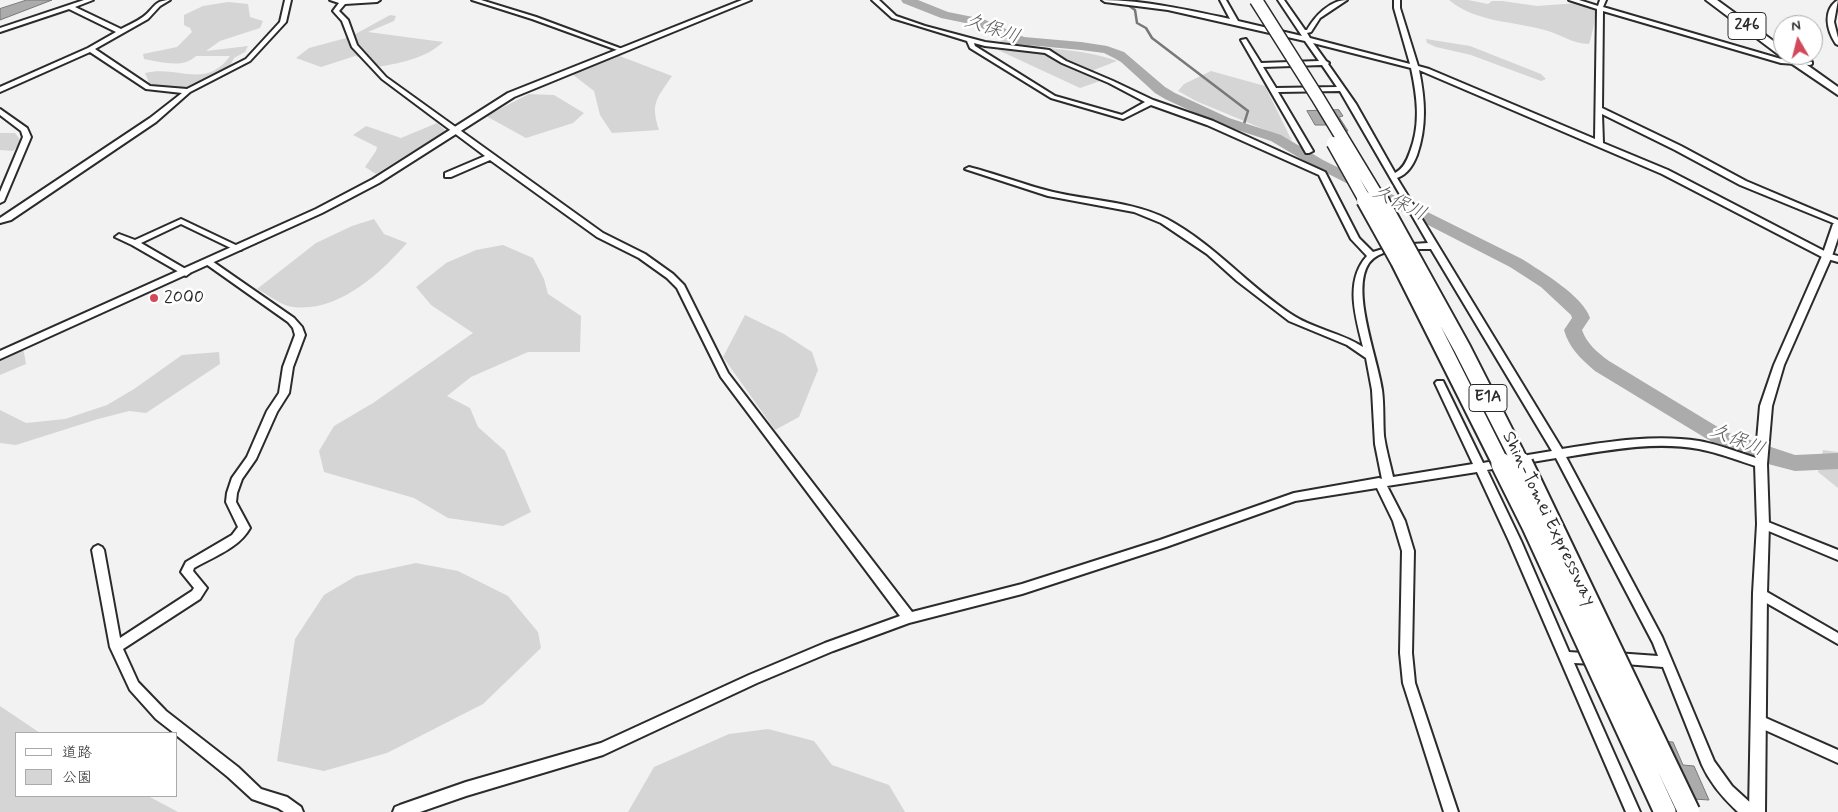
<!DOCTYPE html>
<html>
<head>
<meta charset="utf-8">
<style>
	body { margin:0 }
	#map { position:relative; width:1838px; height:812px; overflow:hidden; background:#f2f2f2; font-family:Mynerve,"Klee One",sans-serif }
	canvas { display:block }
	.legend { position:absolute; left:15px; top:732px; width:162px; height:65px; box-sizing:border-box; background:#fff; border:1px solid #aaa; margin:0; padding:6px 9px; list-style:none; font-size:15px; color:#2b2b2b }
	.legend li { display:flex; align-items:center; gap:10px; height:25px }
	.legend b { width:25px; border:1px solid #aaa }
	.north { position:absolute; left:1773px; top:15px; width:50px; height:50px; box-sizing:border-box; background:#fff; border:1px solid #aaa; border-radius:50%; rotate:352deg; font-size:14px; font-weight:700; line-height:20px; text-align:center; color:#2b2b2b }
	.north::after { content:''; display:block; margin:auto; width:18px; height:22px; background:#d1495b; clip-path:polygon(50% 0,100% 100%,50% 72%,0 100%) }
</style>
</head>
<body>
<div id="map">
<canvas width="1838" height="812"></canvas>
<ul class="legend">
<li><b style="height:6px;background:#fff"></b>道路</li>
<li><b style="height:14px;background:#d5d5d5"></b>公園</li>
</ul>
<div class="north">N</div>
</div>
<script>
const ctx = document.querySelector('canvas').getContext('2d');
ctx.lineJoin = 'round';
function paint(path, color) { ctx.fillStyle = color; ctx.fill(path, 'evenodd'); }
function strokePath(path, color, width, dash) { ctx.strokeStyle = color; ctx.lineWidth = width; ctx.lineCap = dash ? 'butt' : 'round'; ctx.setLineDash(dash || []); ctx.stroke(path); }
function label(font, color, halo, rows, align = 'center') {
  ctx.font = font + ' Mynerve,"Klee One",sans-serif'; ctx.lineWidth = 5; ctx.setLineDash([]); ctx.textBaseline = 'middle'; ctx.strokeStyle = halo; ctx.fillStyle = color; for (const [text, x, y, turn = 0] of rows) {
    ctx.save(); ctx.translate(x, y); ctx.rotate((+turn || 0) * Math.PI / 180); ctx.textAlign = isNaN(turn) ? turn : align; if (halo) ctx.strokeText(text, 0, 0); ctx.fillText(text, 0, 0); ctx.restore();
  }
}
paint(new Path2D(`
	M 1449,0 L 1468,0 L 1488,4 L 1492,1 L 1502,1 L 1537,6 L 1578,3 L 1597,10 C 1594,21 1593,33 1589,44 C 1573,44 1562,35 1548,31 C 1516,21 1476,23 1449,0 Z
	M 228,2 L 248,4 L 250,17 L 263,21 L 260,28 L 220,41 L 206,51 L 248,46 L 245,52 L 234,58 L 230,66 L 199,84 L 186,89 L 150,85 L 145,73 C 178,65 206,90 230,56 L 196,56 C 182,69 162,62 144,59 L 143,54 L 177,47 L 192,32 L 190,28 L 184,25 L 184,15 L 203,6 Z
	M 390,15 L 396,16 L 394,21 L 368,32 L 443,42 C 425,59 402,62 379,67 L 367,60 L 355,56 L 321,67 L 296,58 L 309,48 L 350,37 Z
	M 1001,38 C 1039,51 1079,47 1117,61 L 1094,70 L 1100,81 L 1080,88 L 998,50 Z
	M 1426,39 L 1470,46 L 1541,74 L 1546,79 L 1541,81 L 1471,55 L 1436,47 L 1427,43 Z
	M 617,55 L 672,76 C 657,99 650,102 659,130 L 612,133 L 600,115 L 594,91 L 572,74 Z
	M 1211,71 L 1265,86 L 1292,141 L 1196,101 L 1178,91 L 1184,84 Z
	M 529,94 L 554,95 L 584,113 L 573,123 L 526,138 L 486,116 Z
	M 437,123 L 446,131 L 376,174 L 365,167 L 376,151 L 377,147 L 353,135 L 366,126 L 401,138 Z
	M 0,133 L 15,133 L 22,142 L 13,151 L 0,150 Z
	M 374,219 L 384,234 L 407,243 C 379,275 334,316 288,306 C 278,303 267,294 257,289 L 316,243 L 352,226 Z
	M 503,245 L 533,258 L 544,279 L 548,294 L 581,316 L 580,352 L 528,352 L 471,377 L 447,396 L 470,408 L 478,427 L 505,451 L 531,512 L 503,526 L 448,518 L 414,498 L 324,472 L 319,451 L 334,426 L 373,403 L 473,333 L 431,305 L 416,287 L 446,263 L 476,250 Z
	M 745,315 L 784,334 L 812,352 L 818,370 L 799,417 L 775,430 L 723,357 Z
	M 23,347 L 26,364 L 0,375 L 0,358 Z
	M 219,352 L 220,364 L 146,413 L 129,411 L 98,419 L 16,445 L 0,443 L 0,410 L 26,423 L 65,419 L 107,405 L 134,389 L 182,355 Z
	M 1823,450 L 1838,452 L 1838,488 L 1818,472 Z
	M 416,563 L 458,571 L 508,596 L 538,632 L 541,648 L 483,704 L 387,753 L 324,771 L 277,761 L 295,639 L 324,595 L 356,576 Z
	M 0,706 L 40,733 L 16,733 L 16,796 L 148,796 L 178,812 L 0,812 Z
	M 768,729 L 814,741 L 832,765 L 889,785 L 905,812 L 628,812 L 654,767 L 729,734 Z`), '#d5d5d5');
const water = new Path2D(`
	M 27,0 L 52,0 L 0,20 L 0,9 Z
	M 1339,110 L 1343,116 L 1339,117 L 1348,131 L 1337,131 L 1333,125 L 1315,125 L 1307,111 Z
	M 1620,739 L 1673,742 L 1683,765 L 1694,766 L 1709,800 L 1647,796 Z`);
paint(water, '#ababab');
strokePath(water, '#787878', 1);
strokePath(new Path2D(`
	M 1128,5 L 1135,10 L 1137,23 L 1146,28 L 1152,38 L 1248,111 L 1243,127`), '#787878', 2.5);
paint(new Path2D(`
	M 901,0 L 918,0 L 948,12 L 983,19 L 1024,37 L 1081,42 L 1107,46 L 1124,52 L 1165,87 L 1175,93 L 1229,118 L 1281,135 L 1323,160 L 1522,259 C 1542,272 1583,296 1590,318 L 1582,330 C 1587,344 1597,352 1609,361 L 1726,432 L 1795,455 L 1838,453 L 1838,469 L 1795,471 L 1768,464 L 1712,442 L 1595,371 C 1581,359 1569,348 1564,330 L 1572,318 L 1571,315 L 1541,287 L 1510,267 L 1313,166 L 1271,141 L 1219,124 L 1165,99 L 1155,93 L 1121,62 L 1114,58 L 1104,53 L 1081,50 L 1017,44 L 975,25 L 941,18 L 903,3 Z`), '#ababab');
const minor = new Path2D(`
	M 84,0 L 93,0 L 75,7 L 121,29 C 128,25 136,22 143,17 C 154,9 154,0 170,0 L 160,6 L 148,19 L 95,49 L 150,86 L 187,89 L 246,59 L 280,22 L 285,0 L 291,0 L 286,22 L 250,61 L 190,92 L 156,122 L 11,220 L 0,223 L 0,218 L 150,118 L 182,93 L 146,89 L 90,52 L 0,92 L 0,87 L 88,48 L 116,32 L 69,9 L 0,32 L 0,28 Z
	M 330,0 L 380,0 L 377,2 L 345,4 L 339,11 L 348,20 L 357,45 L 386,77 L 603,233 L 645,254 L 673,274 L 684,285 L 728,373 L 912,612 L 1022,584 L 1160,540 L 1294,493 L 1379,478 L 1382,479 L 1375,444 L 1372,390 L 1366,358 L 1347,345 L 1289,321 L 1237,281 L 1207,254 L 1161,223 L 1134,212 L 1048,196 L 965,169 L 969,167 C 997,174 1024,185 1053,192 C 1090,201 1132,201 1167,219 C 1214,244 1249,287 1294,316 C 1314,329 1342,333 1363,347 C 1356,318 1344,281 1367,256 L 1351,239 L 1319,175 L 1207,125 L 1151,105 L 1123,119 L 1051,98 L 970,48 L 967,41 L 892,18 L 872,0 L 879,0 L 896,16 L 925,26 L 985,42 L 1049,50 L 1066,61 L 1113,81 L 1153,100 L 1213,121 L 1325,172 L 1359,238 L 1373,252 L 1396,245 L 1428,243 L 1340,91 L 1278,92 L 1313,151 L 1309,153 L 1306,153 L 1241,40 L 1246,39 L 1261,63 L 1319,61 L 1305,41 L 1168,10 L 1105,2 L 1102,0 C 1145,0 1188,10 1230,19 L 1220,0 L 1226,0 L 1238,21 L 1302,36 L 1278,0 L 1284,0 L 1305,30 L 1307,30 C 1315,16 1330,0 1347,0 L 1320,18 L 1311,32 L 1307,33 L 1310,38 L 1410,64 L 1394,8 L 1394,0 L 1400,0 L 1400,8 L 1418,66 L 1429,69 L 1595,139 L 1597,9 L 1569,0 L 1579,0 L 1598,6 L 1600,0 L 1606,0 L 1603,7 L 1781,59 L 1812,62 L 1812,64 L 1810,65 L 1781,63 L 1603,11 L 1602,108 L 1681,146 L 1746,181 L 1838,220 L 1838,225 L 1740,185 L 1675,150 L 1602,114 L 1603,143 L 1668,170 L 1830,254 L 1838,256 L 1838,262 L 1824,258 L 1662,174 L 1419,70 C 1425,99 1427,126 1417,155 C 1413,165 1408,174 1397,178 L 1562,449 C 1606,442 1654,434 1699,441 C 1721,445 1743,454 1765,461 L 1766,464 L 1765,467 L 1761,468 C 1740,461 1720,453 1699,449 C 1655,441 1609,450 1566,457 L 1662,637 L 1714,761 L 1732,786 L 1755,807 L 1757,812 L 1738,812 C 1724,799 1710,783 1702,765 L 1663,667 L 1612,663 L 1610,659 L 1612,655 L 1616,653 L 1658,656 L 1653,643 L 1556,458 L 1520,464 L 1516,463 L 1515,460 L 1516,457 L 1552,451 L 1431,249 L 1427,249 C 1409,249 1381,247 1369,263 C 1350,290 1378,359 1382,390 C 1384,405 1383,420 1384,436 C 1386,450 1390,463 1393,477 L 1473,464 L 1435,383 L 1437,381 L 1443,381 L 1483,463 L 1505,459 L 1509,460 L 1510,463 L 1509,466 L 1487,470 L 1521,541 L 1569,652 L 1598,654 L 1600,658 L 1598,662 L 1594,664 L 1574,663 L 1640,812 L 1626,812 L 1509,541 L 1477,472 L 1387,486 L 1405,521 L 1414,551 L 1412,653 L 1415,683 L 1458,812 L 1444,812 L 1403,683 L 1400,653 L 1402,551 L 1393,521 L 1377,488 L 1295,501 L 1166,547 L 1022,594 L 909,623 L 833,651 L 757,683 L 603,755 L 466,796 L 420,812 L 393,812 L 395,807 L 400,805 L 466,782 L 601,743 L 749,675 L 825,643 L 900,616 L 721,377 L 677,288 L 667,278 L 639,258 L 597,237 L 490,160 L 451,177 L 445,177 L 445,173 L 485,156 L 382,79 L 352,47 L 342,21 L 333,11 L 339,3 ZM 974,43 L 985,46 L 1045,53 L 1062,63 L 1109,83 L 1145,102 L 1122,115 L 1055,96 L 975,46 ZM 1313,43 L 1411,68 C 1417,96 1421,124 1410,152 C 1407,161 1403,169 1395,173 L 1356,104 L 1328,64 L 1329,63 L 1326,61 ZM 1322,65 L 1337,87 L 1276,88 L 1263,67 Z
	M 472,0 L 481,0 L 536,17 L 625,50 L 620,51 L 532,19 Z
	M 1838,0 L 1834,22 L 1838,38 L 1838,45 L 1836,44 C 1827,31 1822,10 1838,0 Z
	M 0,109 L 27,128 L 31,137 L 4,201 L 0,203 L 0,192 L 23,137 L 21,131 L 0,115 Z
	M 181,219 L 242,248 L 241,250 L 235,250 L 181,224 L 141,243 L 189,271 L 190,273 L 186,276 L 132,245 L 115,237 L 119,234 L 135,240 Z
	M 209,259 L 294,318 L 302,327 L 305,335 L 293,367 L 289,393 L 277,412 L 256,459 L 242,479 L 237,493 L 236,502 L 250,528 C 239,548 213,557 194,568 L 193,571 L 207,588 L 200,599 L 123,649 L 138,682 L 166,711 L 238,767 L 261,789 L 287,797 L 301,807 L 303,812 L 284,812 L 278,808 L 252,799 L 228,777 L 176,735 L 176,733 L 174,733 L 156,719 L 130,690 L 110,647 L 92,550 L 94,547 L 98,545 L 102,547 L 104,550 L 120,638 L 192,591 L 194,588 L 181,572 L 186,562 L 232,535 L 238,527 L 226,502 L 227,493 L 232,478 L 247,457 L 267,411 L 279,393 L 283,367 L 295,335 L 293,328 L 288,322 L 206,264 L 205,262 L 206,260 Z
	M 1763,520 L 1838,550 L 1838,560 L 1759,527 L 1757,524 L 1759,521 Z
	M 1760,588 L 1838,633 L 1838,644 L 1756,597 L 1754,593 L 1756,589 Z
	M 1759,715 L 1838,750 L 1838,763 L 1754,725 L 1752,721 L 1754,717 Z`);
const tertiary = new Path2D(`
	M 742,0 L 751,0 L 514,97 L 379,183 L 322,213 L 0,359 L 0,351 L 316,209 L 373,179 L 508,93 Z
	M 1838,221 L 1838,238 L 1832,256 L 1784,365 L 1772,406 L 1767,464 L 1769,524 L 1767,593 L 1765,812 L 1749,812 L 1753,593 L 1757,524 L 1755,464 L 1760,406 L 1774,365 L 1822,256 L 1833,224 Z`);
const trunk = new Path2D(`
	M 1706,0 L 1717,0 L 1783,48 L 1783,55 L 1793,55 L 1838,87 L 1838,95 L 1779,55 Z`);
strokePath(minor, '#2b2b2b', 4);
strokePath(tertiary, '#2b2b2b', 4);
strokePath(trunk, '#2b2b2b', 4);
paint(minor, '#fff');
paint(tertiary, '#fff');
paint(trunk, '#fff');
const motorwayBridgeFar2 = new Path2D(`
	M 1256,0 L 1318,98 L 1381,202
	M 1333,143 L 1366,202`);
const motorwayBridgeFar1 = new Path2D(`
	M 1365,200 L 1399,261 L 1502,466
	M 1380,200 L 1462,348 L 1522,466`);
const motorwayBridge = new Path2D(`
	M 1502,464 L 1533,526 L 1665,812
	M 1522,464 L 1689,812`);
strokePath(motorwayBridgeFar2, '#2b2b2b', 15, []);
strokePath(motorwayBridgeFar1, '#2b2b2b', 20, []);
strokePath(motorwayBridge, '#2b2b2b', 25, []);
strokePath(motorwayBridgeFar2, '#fff', 12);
strokePath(motorwayBridgeFar1, '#fff', 16);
strokePath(motorwayBridge, '#fff', 21);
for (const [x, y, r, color] of [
	[154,298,5,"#d1495b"]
]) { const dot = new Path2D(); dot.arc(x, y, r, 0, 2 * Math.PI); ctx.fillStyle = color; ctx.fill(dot); strokePath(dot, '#fff', 2); }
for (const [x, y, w] of [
	[1747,26,38],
	[1488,398,38]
]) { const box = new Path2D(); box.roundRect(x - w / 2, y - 13.5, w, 27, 4); ctx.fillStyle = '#fff'; ctx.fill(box); strokePath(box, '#2b2b2b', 1); }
label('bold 16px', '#2b2b2b', null, [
	["246",1747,26],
	["E1A",1488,398]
]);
label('18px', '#2b2b2b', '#fff', [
	["2000",164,298]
], 'left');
label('18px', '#2b2b2b', '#fff', [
	["Shin-Tomei Expressway",1548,519,64]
]);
label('italic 19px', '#585858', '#fff', [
	["久保川",992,30,19],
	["久保川",1399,204,27],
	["久保川",1737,441,22]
]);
</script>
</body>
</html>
